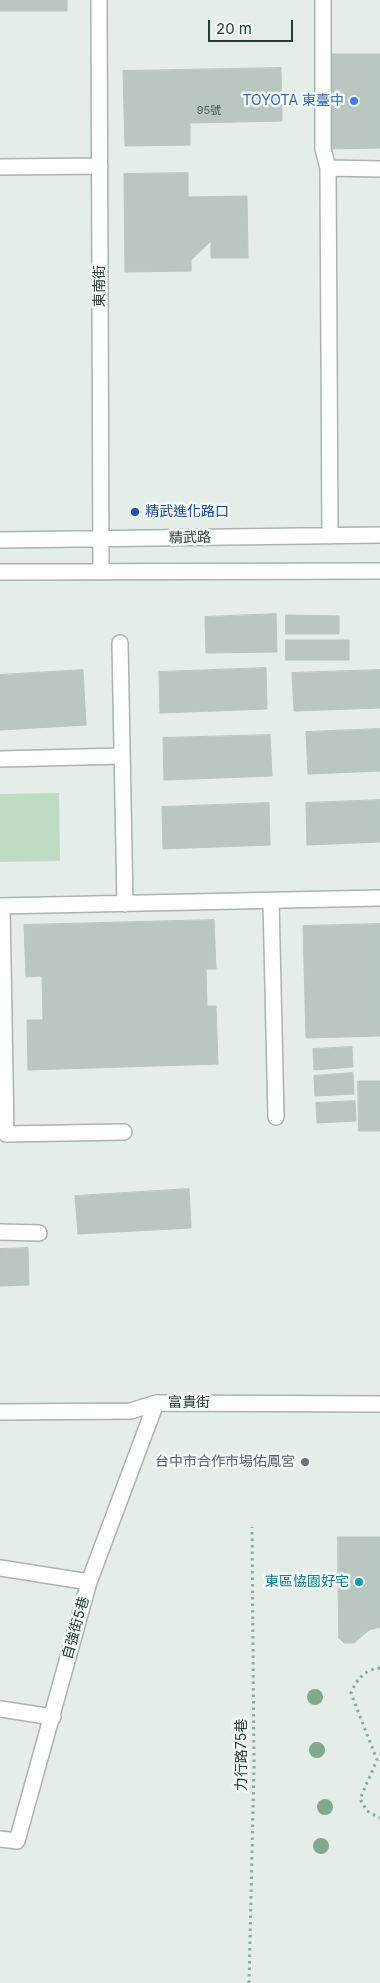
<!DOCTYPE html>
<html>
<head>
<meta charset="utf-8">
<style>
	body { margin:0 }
	#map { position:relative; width:380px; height:1983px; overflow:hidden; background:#e4ede8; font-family:Inter,sans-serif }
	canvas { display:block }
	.scale { position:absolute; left:208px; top:20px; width:85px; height:22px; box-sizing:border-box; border:2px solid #243d34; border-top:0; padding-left:6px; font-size:15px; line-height:18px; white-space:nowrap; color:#243d34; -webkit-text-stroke:4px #f4f9f6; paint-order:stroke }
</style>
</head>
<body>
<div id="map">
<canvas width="380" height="1983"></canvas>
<div class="scale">20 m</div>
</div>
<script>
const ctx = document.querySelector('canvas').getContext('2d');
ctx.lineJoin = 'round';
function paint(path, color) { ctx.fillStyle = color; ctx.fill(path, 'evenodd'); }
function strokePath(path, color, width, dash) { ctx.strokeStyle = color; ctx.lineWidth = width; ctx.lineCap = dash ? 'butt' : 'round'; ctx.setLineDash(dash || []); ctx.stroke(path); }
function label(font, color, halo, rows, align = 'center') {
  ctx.font = font + ' Inter,"Noto Sans TC",sans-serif'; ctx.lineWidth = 5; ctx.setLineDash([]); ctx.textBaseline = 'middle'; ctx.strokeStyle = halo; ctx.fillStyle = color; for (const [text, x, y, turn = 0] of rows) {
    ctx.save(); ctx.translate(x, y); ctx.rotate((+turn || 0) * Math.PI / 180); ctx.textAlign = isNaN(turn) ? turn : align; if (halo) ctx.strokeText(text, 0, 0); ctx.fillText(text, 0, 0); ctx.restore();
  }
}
paint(new Path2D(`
	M 59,793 L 60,861 L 0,862 L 0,794 Z`), '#bedcc3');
const building = new Path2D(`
	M 0,0 L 67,0 L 67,11 L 0,11 Z
	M 327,54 L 380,54 L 380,148 L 328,149 Z
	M 281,68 L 282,121 L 190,123 L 190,145 L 125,146 L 123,71 Z
	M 188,173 L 188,197 L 247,196 L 248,258 L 211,258 L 211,241 L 191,260 L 191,271 L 125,272 L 124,174 Z
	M 276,614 L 277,652 L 206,653 L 205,617 Z
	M 286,615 L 339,616 L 339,634 L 286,634 Z
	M 286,640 L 349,640 L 349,660 L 286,660 Z
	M 266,668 L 267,709 L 160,713 L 159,672 Z
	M 83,670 L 86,725 L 0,730 L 0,675 Z
	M 380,670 L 380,708 L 294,711 L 292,673 Z
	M 380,729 L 380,771 L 308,774 L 306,732 Z
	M 270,735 L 272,776 L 164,780 L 163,738 Z
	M 380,800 L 380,842 L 307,845 L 306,803 Z
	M 269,803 L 270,845 L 163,849 L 162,807 Z
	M 214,920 L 216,969 L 206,969 L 207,1006 L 216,1006 L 218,1064 L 28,1070 L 27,1020 L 43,1020 L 42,976 L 26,977 L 24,925 Z
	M 380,924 L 380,1036 L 306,1038 L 303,926 Z
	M 352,1047 L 353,1067 L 314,1070 L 313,1049 Z
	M 353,1073 L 354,1094 L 315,1096 L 314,1076 Z
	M 358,1081 L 380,1081 L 380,1131 L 359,1131 Z
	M 355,1101 L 356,1121 L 317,1123 L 316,1103 Z
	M 189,1189 L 191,1228 L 78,1234 L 75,1196 Z
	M 28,1248 L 29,1285 L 0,1286 L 0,1249 Z
	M 338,1537 L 380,1537 L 380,1627 L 369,1630 L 354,1643 L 344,1643 L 339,1638 Z`);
paint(building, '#b9c7c0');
strokePath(building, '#b7c6be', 1);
const minor = new Path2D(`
	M 99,0 L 101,572
	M 323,0 L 323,149 L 328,168 L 330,536
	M 0,167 L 100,166
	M 328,168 L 380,169
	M 0,540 L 380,535
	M 0,572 L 380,571
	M 120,643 L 125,904
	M 0,759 L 122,756
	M 271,901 L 276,1117
	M 0,906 L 380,898
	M 2,906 L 6,1134 L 124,1132
	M 0,1232 L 39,1233
	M 0,1412 L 131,1411 L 156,1403 L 380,1404
	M 0,1568 L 89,1582
	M 0,1709 L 53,1717
	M 0,1839 L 17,1841 L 89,1582 L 156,1403`);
strokePath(minor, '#a7b5ae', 18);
strokePath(new Path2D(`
	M 380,1668 C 364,1670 357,1679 351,1693 L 377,1760 L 360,1799 L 367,1811 L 380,1818
	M 249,1983 L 254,1767 L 252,1527`), '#86ae9d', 3, [2.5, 4]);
strokePath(minor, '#fff', 15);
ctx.fillStyle = '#82a98d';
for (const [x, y] of [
	[315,1697],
	[317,1750],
	[325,1807],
	[321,1846]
]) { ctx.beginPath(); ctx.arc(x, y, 8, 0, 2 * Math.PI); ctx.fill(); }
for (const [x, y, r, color] of [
	[354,101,5,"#3f7fe0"],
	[135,512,5,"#1a4fb4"],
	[305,1462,5,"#6b7280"],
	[359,1582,5,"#0f9aa8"]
]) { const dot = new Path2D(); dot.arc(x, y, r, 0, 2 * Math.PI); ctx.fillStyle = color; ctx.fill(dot); strokePath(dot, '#f4f9f6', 2); }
label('11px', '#496057', null, [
	["95號",209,111]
]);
label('14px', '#366cbe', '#f4f9f6', [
	["TOYOTA 東臺中",344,101]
], 'right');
label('14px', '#243d34', '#f4f9f6', [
	["東南街",100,286,-90],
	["精武路",190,538,-1],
	["富貴街",189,1403],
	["自強街5巷",76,1628,-74],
	["力行路75巷",242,1755,-90]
]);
label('14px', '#164399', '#f4f9f6', [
	["精武進化路口",145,512]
], 'left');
label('14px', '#5b616d', '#f4f9f6', [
	["台中市合作市場佑鳳宮",295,1462]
], 'right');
label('14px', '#0d838f', '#f4f9f6', [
	["東區恊園好宅",349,1582]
], 'right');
</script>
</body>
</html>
